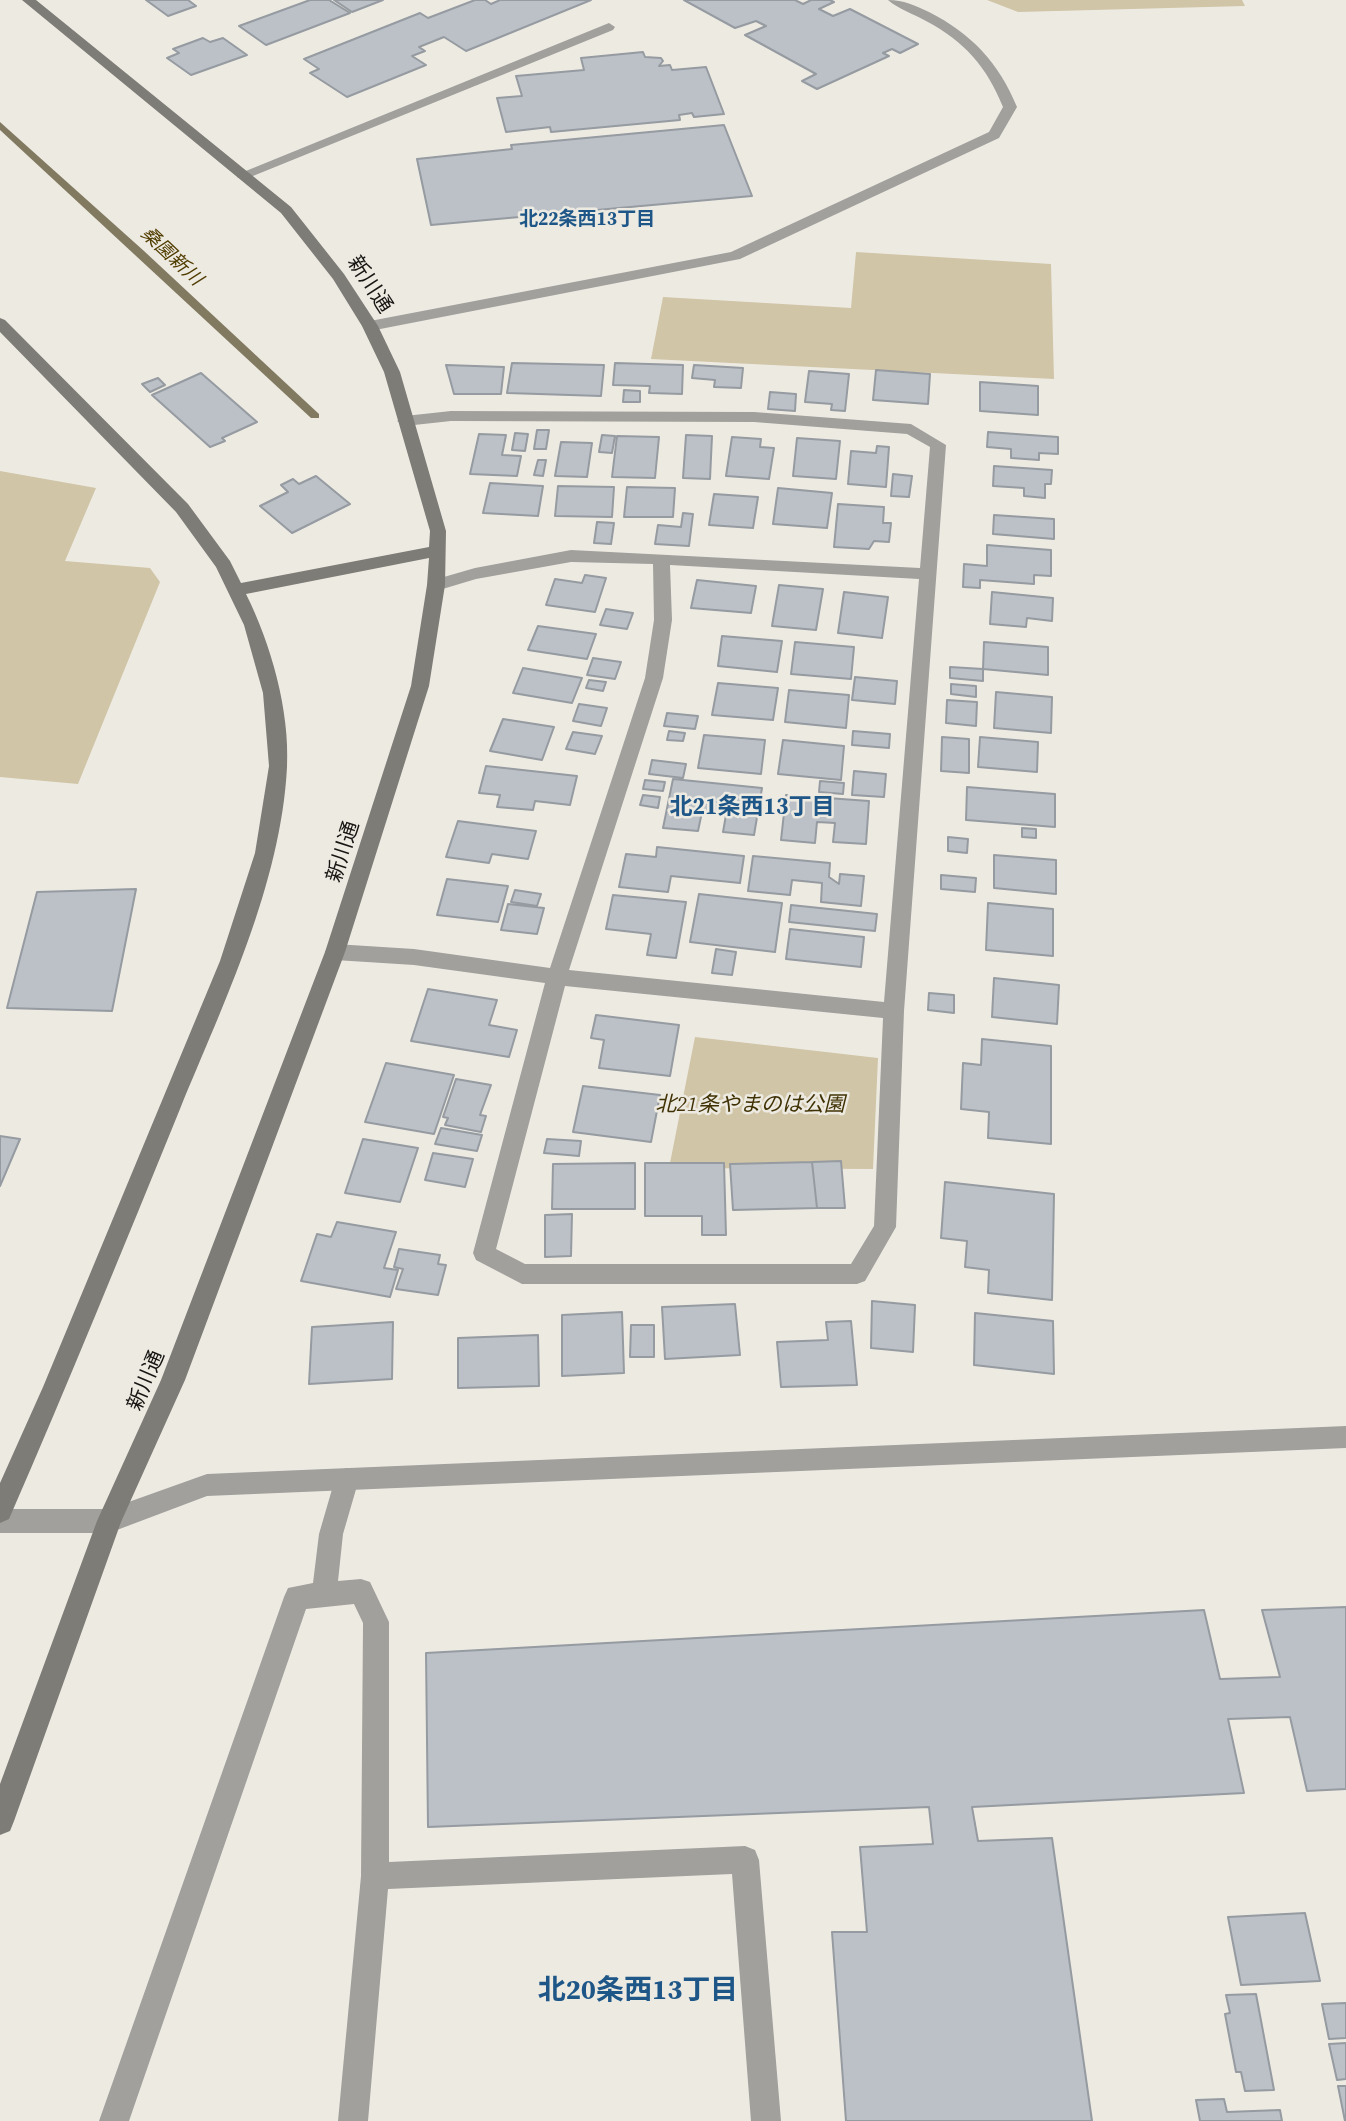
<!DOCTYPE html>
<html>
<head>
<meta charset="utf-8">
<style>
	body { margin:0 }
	canvas { display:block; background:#edeae2 }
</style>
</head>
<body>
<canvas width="1346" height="2121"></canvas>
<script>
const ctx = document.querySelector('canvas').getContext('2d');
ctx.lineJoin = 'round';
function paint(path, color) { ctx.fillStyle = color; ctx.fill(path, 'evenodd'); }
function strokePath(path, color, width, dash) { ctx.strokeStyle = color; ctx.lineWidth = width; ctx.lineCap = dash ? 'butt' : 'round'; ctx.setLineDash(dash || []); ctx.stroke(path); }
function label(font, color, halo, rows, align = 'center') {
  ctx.font = font + ' "Source Serif 4","Noto Sans JP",serif'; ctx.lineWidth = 5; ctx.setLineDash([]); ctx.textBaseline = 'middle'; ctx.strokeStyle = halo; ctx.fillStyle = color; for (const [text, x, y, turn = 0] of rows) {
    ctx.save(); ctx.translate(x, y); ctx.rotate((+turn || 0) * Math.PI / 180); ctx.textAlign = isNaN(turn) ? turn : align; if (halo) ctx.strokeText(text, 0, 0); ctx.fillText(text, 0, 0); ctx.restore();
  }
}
paint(new Path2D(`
	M 987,0 L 1242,0 L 1245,6 L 1018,12 Z
	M 856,252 L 1051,264 L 1054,379 L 651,359 L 663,297 L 851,308 Z
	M 0,471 L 96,488 L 65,561 L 150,568 L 160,582 L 78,784 L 0,777 Z
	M 695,1037 L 878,1058 L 873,1169 L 669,1168 Z`), '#d1c5a7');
paint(new Path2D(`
	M 0,122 L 144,251 L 319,414 L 319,418 L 311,418 L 0,130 Z`), '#827961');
const building = new Path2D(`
	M 146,0 L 188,0 L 196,6 L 168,16 Z
	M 310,0 L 329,0 L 350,13 L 266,45 L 239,26 Z
	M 334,0 L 383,0 L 352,12 Z
	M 475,0 L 485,0 L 491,4 L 500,0 L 591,0 L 466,51 L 444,37 L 419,47 L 425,51 L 412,56 L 426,65 L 347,97 L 310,73 L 319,69 L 304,59 L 420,13 L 428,18 Z
	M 684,0 L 795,0 L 803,4 L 811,0 L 830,0 L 834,2 L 819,9 L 833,16 L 850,9 L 918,44 L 900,53 L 892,49 L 883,53 L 889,56 L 817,89 L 802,81 L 816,74 L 745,35 L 766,26 L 756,21 L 735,28 Z
	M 203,38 L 210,42 L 223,38 L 247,55 L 191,75 L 167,58 L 179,53 L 173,49 Z
	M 643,52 L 645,57 L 661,58 L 663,61 L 659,66 L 670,65 L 672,70 L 706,67 L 724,114 L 694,117 L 692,113 L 679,115 L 680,120 L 551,132 L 550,127 L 506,132 L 497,98 L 522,96 L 516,76 L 584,70 L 581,58 Z
	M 724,125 L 752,196 L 431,225 L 417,159 L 512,149 L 511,145 Z
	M 512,363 L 604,365 L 601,396 L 507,393 Z
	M 615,363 L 683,365 L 682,394 L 649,393 L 650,386 L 613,385 Z
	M 446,365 L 504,367 L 501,394 L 454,394 Z
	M 694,365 L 743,368 L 741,388 L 714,387 L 715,380 L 692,378 Z
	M 876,370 L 930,374 L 928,404 L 873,400 Z
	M 809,371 L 849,374 L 845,411 L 831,410 L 832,404 L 805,402 Z
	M 201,373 L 257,422 L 222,438 L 225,441 L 210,447 L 152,395 Z
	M 158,378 L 165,385 L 150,392 L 142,384 Z
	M 980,382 L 1038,386 L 1038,415 L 980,411 Z
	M 624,390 L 640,391 L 640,402 L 623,402 Z
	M 770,392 L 796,394 L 795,411 L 768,409 Z
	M 537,430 L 549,430 L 546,449 L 534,449 Z
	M 988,432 L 1058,437 L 1058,454 L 1039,453 L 1039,460 L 1011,458 L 1011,449 L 987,447 Z
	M 515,433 L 528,434 L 525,451 L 512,450 Z
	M 479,434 L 506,435 L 502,455 L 521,456 L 517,476 L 470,474 Z
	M 602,435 L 615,436 L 612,453 L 599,452 Z
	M 686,435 L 712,436 L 710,479 L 683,478 Z
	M 617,436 L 659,437 L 655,478 L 612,477 Z
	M 732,437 L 761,439 L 760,447 L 774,448 L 769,479 L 726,476 Z
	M 797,438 L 840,441 L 836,479 L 793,476 Z
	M 561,442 L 592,443 L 587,477 L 555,476 Z
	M 877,446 L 889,447 L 886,487 L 848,484 L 851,451 L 876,453 Z
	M 538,460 L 546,460 L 543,476 L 534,475 Z
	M 994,466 L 1052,470 L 1051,484 L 1045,484 L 1045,498 L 1024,496 L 1024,488 L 993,486 Z
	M 893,474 L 912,476 L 909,497 L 891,496 Z
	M 316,476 L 350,504 L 292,533 L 260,506 L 288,492 L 281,485 L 293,479 L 299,484 Z
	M 490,483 L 543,486 L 538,516 L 483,513 Z
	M 558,486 L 614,487 L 612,517 L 555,516 Z
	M 627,487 L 675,488 L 673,517 L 624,517 Z
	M 778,488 L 832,493 L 827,528 L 773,524 Z
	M 714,494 L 758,497 L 753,528 L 709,525 Z
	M 838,504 L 884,507 L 883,523 L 891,523 L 889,542 L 874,541 L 869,549 L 834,547 Z
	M 683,513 L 693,514 L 689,546 L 655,544 L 658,525 L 681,527 Z
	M 994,515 L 1054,519 L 1054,539 L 993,534 Z
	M 597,522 L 614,523 L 611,544 L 594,543 Z
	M 987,545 L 1051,550 L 1051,576 L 1034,575 L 1034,584 L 980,580 L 980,588 L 963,587 L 964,564 L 987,566 Z
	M 585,575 L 606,578 L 595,612 L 546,605 L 555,579 L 582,583 Z
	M 697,580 L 756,586 L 751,613 L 691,608 Z
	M 779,585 L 823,589 L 816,630 L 772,626 Z
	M 844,592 L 888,597 L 882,638 L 838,633 Z
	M 992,592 L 1053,598 L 1052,621 L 1027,618 L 1026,627 L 990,624 Z
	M 606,609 L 633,613 L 627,629 L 600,625 Z
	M 538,626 L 596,634 L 587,659 L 528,650 Z
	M 722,636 L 782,641 L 777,672 L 718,666 Z
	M 795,642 L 854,647 L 851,679 L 791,674 Z
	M 984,642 L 1048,647 L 1048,675 L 983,669 Z
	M 593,658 L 621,662 L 615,679 L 587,675 Z
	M 950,667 L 983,669 L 983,681 L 950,678 Z
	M 523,668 L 582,678 L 572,703 L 513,693 Z
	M 855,677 L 897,681 L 895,704 L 852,700 Z
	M 589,680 L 606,682 L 603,691 L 586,688 Z
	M 718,683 L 778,688 L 773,720 L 712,715 Z
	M 951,684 L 976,686 L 976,697 L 951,694 Z
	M 789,690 L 849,695 L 846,728 L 785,722 Z
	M 996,692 L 1052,697 L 1051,733 L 994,728 Z
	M 947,700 L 977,702 L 976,726 L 946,723 Z
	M 579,704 L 607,708 L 601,726 L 573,721 Z
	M 667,713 L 698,716 L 695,729 L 664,726 Z
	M 503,719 L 554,727 L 542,760 L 490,751 Z
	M 669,731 L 685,733 L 683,741 L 667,740 Z
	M 853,731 L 890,734 L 889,748 L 852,745 Z
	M 573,732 L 602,736 L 595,754 L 566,749 Z
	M 704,735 L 765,740 L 761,774 L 698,768 Z
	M 942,737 L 969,739 L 969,773 L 941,771 Z
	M 980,737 L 1038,742 L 1037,772 L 978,767 Z
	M 783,740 L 844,746 L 841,780 L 778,774 Z
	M 652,760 L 686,764 L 683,778 L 649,774 Z
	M 486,766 L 577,776 L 570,805 L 535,801 L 533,810 L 497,807 L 500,795 L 479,793 Z
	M 854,771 L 886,774 L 884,797 L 852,795 Z
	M 673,779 L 762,788 L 754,835 L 723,832 L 726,815 L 702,812 L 698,831 L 663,828 Z
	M 645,780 L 665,782 L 663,791 L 643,789 Z
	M 820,781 L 844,783 L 843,794 L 819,792 Z
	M 967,787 L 1055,794 L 1055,827 L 966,820 Z
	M 643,795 L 660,797 L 658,808 L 640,805 Z
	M 786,795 L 869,801 L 866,844 L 833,842 L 835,823 L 817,822 L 815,843 L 781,840 Z
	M 458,821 L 536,831 L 528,859 L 492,854 L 489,863 L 446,857 Z
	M 1022,828 L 1036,829 L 1036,838 L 1022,837 Z
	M 948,837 L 968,839 L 967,853 L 948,851 Z
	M 657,847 L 744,856 L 740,883 L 671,876 L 668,892 L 619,887 L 626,854 L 656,857 Z
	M 994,855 L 1056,860 L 1056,894 L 994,888 Z
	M 753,856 L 830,863 L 829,877 L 839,884 L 840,874 L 864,876 L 861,906 L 821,902 L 822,883 L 792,880 L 790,895 L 748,891 Z
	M 941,875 L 976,878 L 975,892 L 941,889 Z
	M 447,879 L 508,886 L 498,922 L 437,915 Z
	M 136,889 L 112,1011 L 7,1008 L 37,892 Z
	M 515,890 L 541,894 L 537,906 L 511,902 Z
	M 699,894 L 782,903 L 775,952 L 690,942 Z
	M 613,895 L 686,902 L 676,958 L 647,955 L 651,934 L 606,929 Z
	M 988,903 L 1053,909 L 1053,956 L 986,950 Z
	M 508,904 L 544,908 L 537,934 L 501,930 Z
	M 791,905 L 877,914 L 875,931 L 789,922 Z
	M 790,929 L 864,937 L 861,967 L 786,959 Z
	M 716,949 L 736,952 L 732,975 L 712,973 Z
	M 994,978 L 1059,985 L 1057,1024 L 992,1017 Z
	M 428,989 L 497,1000 L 489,1025 L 517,1030 L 509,1057 L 411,1041 Z
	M 929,993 L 954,995 L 954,1013 L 928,1010 Z
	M 596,1015 L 679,1025 L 670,1076 L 599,1068 L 604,1040 L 591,1038 Z
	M 982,1039 L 1051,1046 L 1051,1144 L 988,1138 L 989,1112 L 961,1109 L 963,1063 L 981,1065 Z
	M 386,1063 L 454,1075 L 434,1134 L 365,1122 Z
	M 456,1079 L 491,1085 L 480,1115 L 486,1116 L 481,1132 L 445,1125 L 448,1118 L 443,1117 Z
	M 583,1086 L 660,1095 L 651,1142 L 573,1132 Z
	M 441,1128 L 482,1135 L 477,1151 L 435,1144 Z
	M 0,1136 L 20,1139 L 0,1186 Z
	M 363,1139 L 418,1148 L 400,1202 L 345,1193 Z
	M 547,1139 L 581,1141 L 579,1156 L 544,1153 Z
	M 433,1153 L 473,1159 L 465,1187 L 425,1180 Z
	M 841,1161 L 845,1208 L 817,1208 L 812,1162 Z
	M 812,1162 L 817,1208 L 733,1210 L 730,1164 Z
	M 635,1163 L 635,1209 L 552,1209 L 553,1164 Z
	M 645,1163 L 724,1163 L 726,1235 L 702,1235 L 702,1216 L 645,1216 Z
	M 945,1182 L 1054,1194 L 1052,1300 L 988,1293 L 989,1270 L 965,1267 L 967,1241 L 941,1238 Z
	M 572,1214 L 571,1256 L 545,1257 L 545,1215 Z
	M 337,1222 L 396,1232 L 384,1268 L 398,1270 L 390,1297 L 301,1281 L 317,1234 L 331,1237 Z
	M 399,1249 L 440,1255 L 438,1264 L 446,1265 L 438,1295 L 396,1289 L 403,1269 L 394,1267 Z
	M 872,1301 L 915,1305 L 913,1352 L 871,1348 Z
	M 735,1304 L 740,1355 L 665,1359 L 662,1307 Z
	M 622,1312 L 624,1373 L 562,1376 L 562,1315 Z
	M 975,1313 L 1053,1321 L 1054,1374 L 974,1365 Z
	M 851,1321 L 857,1385 L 781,1387 L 777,1342 L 828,1340 L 826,1322 Z
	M 393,1322 L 392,1379 L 309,1384 L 312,1327 Z
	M 631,1325 L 654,1325 L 654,1357 L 630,1357 Z
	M 538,1335 L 539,1386 L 458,1388 L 458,1338 Z
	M 1346,1607 L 1346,1789 L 1307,1791 L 1290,1717 L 1228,1719 L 1244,1793 L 972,1807 L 978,1841 L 1052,1838 L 1092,2121 L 846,2121 L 832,1932 L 867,1932 L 860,1847 L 933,1844 L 929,1807 L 428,1827 L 426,1653 L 1204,1610 L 1220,1679 L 1280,1677 L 1262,1610 Z
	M 1305,1913 L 1320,1981 L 1241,1985 L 1228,1917 Z
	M 1256,1994 L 1274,2090 L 1245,2091 L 1241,2072 L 1236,2072 L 1225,2014 L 1230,2013 L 1226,1995 Z
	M 1346,2003 L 1346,2038 L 1329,2039 L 1322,2004 Z
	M 1346,2043 L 1346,2079 L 1337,2080 L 1329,2044 Z
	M 1338,2086 L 1346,2086 L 1346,2121 L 1345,2121 Z
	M 1224,2099 L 1227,2112 L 1280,2110 L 1282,2121 L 1200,2121 L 1196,2100 Z`);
paint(building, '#bbc1c7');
strokePath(building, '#959ba1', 2);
paint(new Path2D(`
	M 888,0 C 904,0 914,5 929,12 C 972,34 999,63 1017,107 L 999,138 L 740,259 L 370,331 L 362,326 L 370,321 L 731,252 L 989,132 L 1003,107 C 987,67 964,41 926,21 C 914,14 898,9 888,0 Z
	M 609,23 L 615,27 L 613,30 L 248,178 L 238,178 L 236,175 Z
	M 347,1468 L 356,1471 L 359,1479 L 343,1534 L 338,1581 L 361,1579 L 370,1582 L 389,1622 L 389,1862 L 745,1846 L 755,1850 L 759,1860 L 781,2121 L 751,2121 L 732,1874 L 388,1889 L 368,2121 L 338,2121 L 361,1876 L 363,1623 L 354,1604 L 306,1609 L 129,2121 L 99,2121 L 284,1597 L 288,1588 L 313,1583 L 319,1534 L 335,1479 L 338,1471 Z`), '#a1a09c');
paint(new Path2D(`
	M 451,411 L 754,412 L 911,424 L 946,445 L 904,1011 L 896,1227 L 865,1281 L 857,1284 L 522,1284 L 476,1260 L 473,1253 L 545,983 L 414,965 L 335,960 L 328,958 L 325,952 L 328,946 L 335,944 L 414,949 L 550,968 L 645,678 L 654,620 L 653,564 L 571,562 L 476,579 L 436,591 L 427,585 L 430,581 L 475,568 L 571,550 L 920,568 L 930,447 L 907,434 L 754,422 L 451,421 L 405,426 L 397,421 L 405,416 ZM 670,565 L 919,579 L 884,1002 L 569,970 L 663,678 L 672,620 ZM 565,986 L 883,1018 L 874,1226 L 851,1264 L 525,1264 L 496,1249 Z
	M 1346,1426 L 1346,1448 L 207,1496 L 109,1533 L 0,1533 L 0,1509 L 109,1509 L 207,1474 Z`), '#a1a09c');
paint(new Path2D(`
	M 22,0 L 36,0 L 291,207 L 344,274 L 378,326 L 400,372 L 446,531 L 445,585 L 429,686 L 345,952 L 185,1380 L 121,1522 L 14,1821 L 10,1831 L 0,1835 L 0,1784 L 97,1521 L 161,1380 L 325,952 L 411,686 L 427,585 L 429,558 L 246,594 C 271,644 290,711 287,767 C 281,884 224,1002 180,1109 C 124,1246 68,1384 9,1519 L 0,1523 L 0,1483 L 43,1387 L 220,961 L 255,853 L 269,766 L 263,693 L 244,625 L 216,567 L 176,512 L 0,332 L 0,318 L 5,320 L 188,504 L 230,561 L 241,583 L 429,547 L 430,531 L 384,372 L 362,326 L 333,279 L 281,213 Z`), '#7e7c77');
label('bold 19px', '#1d5687', '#edeae2', [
	["北22条西13丁目",587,220]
]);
label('italic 19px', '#513d00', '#edeae2', [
	["桑園新川",171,257,43]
]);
label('21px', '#161512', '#edeae2', [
	["新川通",369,285,57],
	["新川通",344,852,-72],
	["新川通",147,1381,-67]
]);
label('italic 21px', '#413205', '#edeae2', [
	["北21条やまのは公園",750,1106]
]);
label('bold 23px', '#1d5687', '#edeae2', [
	["北21条西13丁目",752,808]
]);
label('bold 28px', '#1d5687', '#edeae2', [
	["北20条西13丁目",638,1992]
]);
</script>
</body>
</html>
